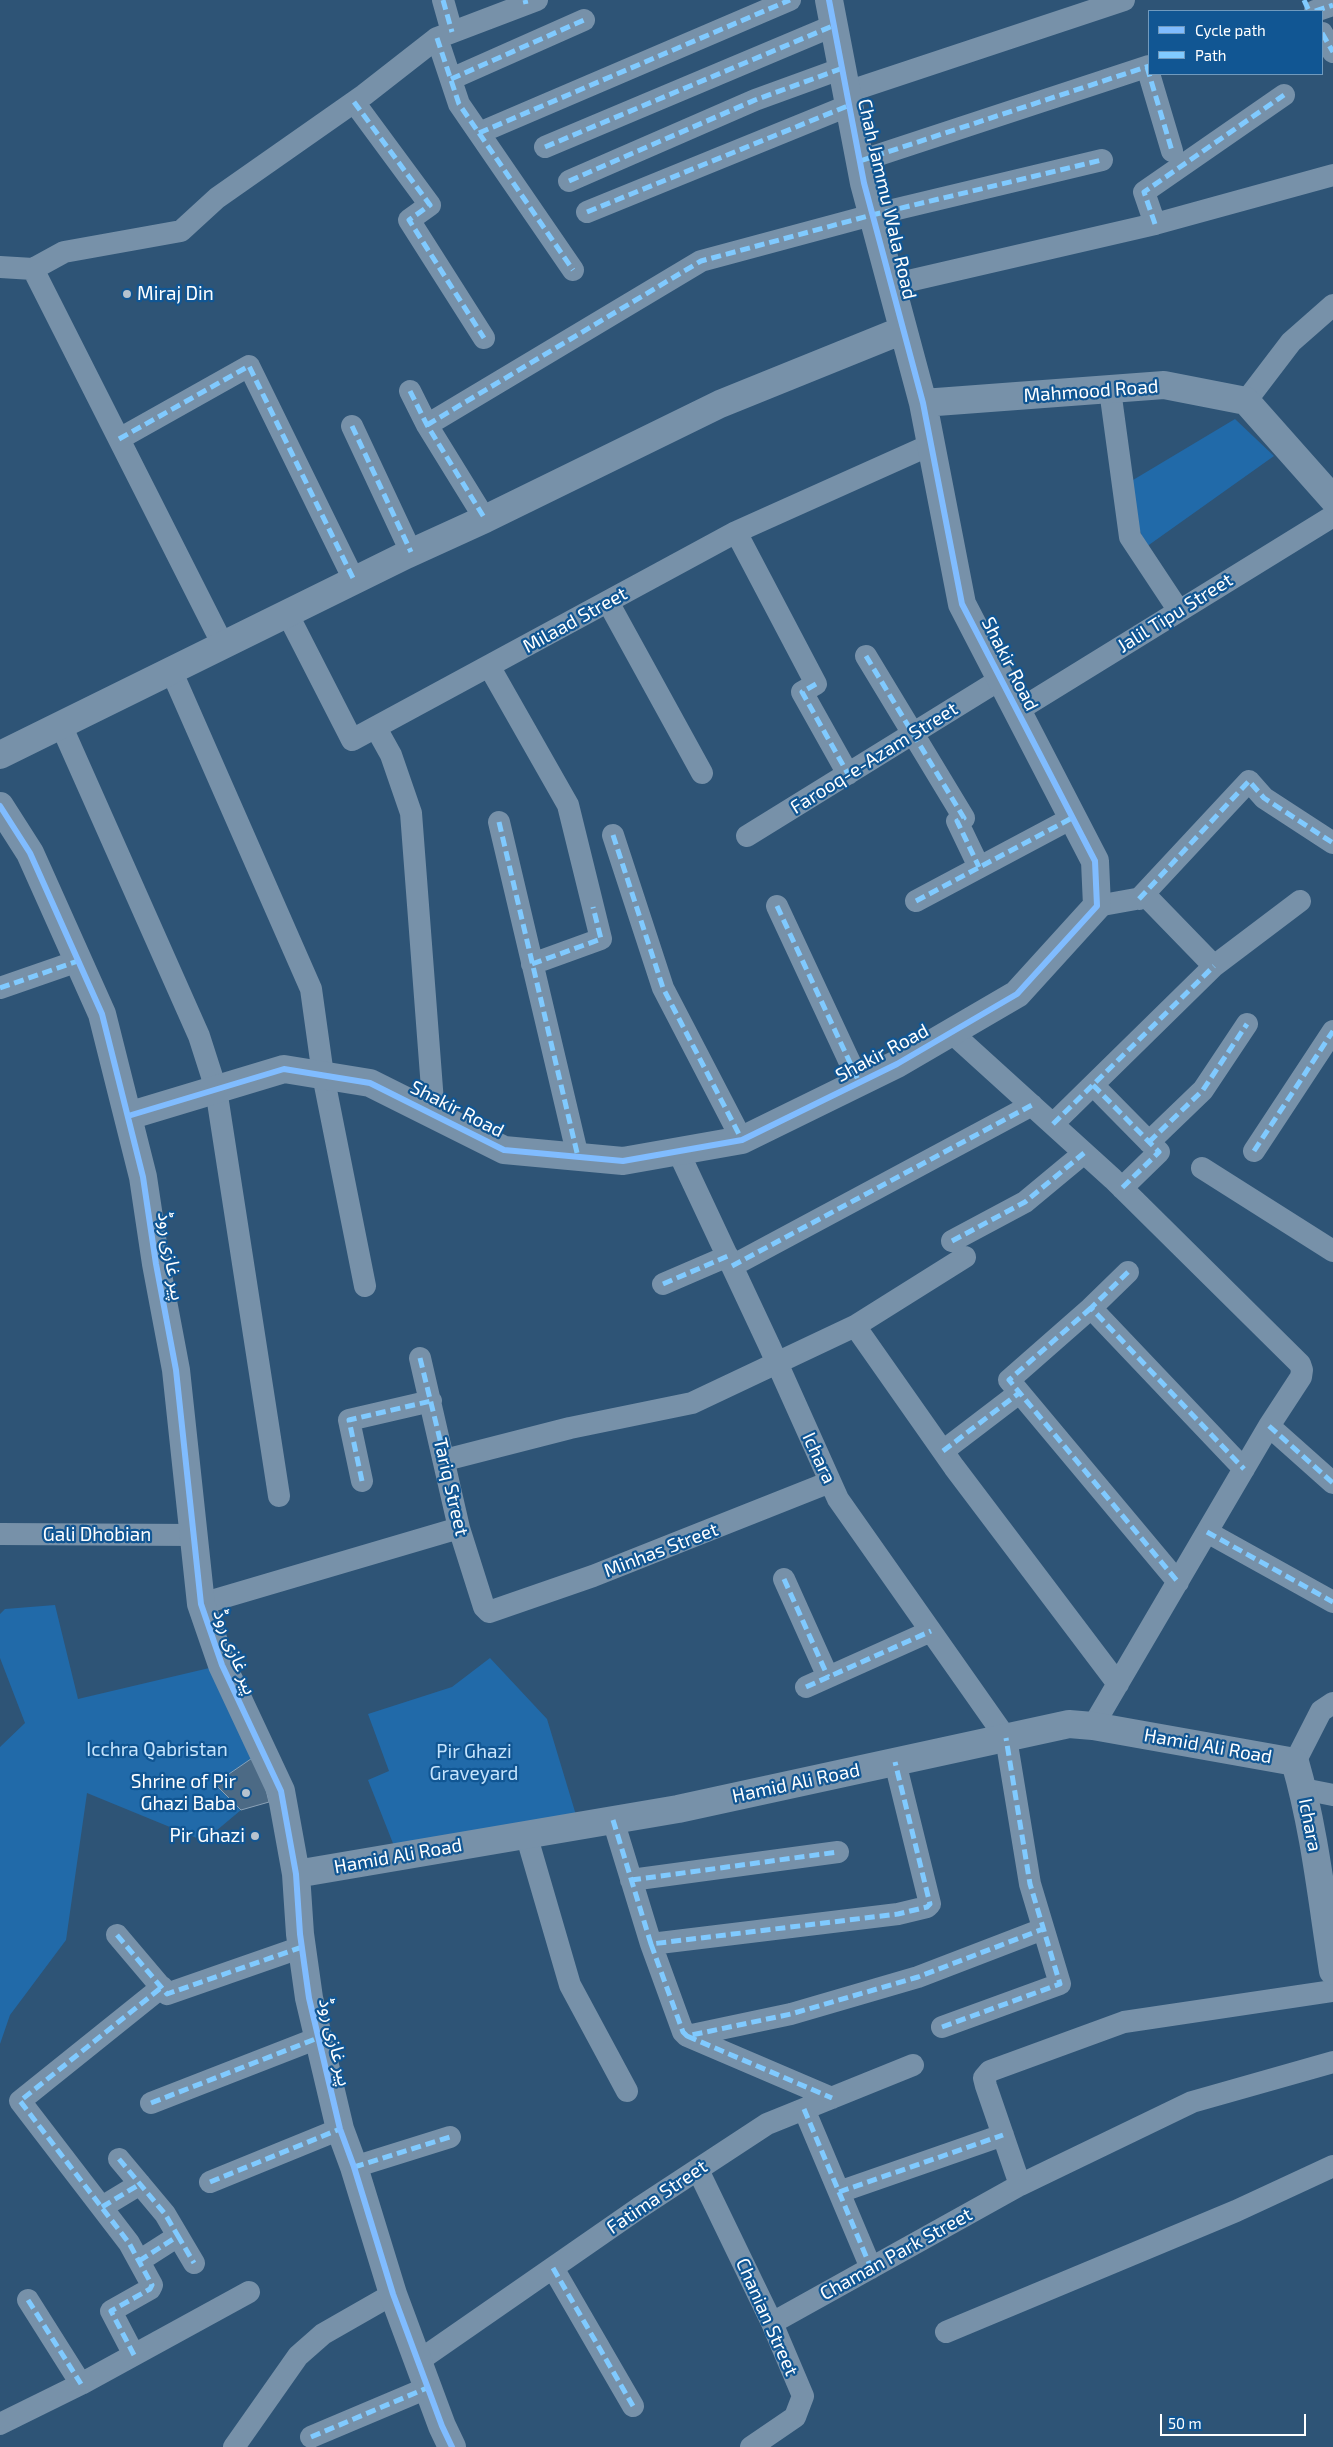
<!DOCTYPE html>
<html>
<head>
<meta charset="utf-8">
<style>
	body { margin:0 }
	#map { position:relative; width:1333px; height:2447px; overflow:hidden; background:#2e5476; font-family:"Exo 2",sans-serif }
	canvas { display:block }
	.legend { position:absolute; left:1148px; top:10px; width:175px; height:65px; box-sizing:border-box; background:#115693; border:1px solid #709abe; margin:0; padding:6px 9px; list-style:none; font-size:15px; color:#fff }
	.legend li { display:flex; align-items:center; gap:10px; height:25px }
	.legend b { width:25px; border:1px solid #709abe }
	.scale { position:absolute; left:1160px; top:2414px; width:146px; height:22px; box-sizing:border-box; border:2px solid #fff; border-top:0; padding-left:6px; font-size:15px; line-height:18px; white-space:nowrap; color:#fff; -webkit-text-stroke:4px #115693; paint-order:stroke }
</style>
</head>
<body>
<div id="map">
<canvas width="1333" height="2447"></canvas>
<ul class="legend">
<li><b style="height:6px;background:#80bcff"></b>Cycle path</li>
<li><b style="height:6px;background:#80caff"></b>Path</li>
</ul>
<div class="scale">50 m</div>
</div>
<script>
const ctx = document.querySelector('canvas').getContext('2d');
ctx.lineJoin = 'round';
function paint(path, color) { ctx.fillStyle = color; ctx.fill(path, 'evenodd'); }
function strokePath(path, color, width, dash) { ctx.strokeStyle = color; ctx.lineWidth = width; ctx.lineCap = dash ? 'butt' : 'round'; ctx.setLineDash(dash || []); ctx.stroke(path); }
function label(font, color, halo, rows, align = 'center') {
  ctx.font = font + ' "Exo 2","Noto Sans Arabic",sans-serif'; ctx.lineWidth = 4.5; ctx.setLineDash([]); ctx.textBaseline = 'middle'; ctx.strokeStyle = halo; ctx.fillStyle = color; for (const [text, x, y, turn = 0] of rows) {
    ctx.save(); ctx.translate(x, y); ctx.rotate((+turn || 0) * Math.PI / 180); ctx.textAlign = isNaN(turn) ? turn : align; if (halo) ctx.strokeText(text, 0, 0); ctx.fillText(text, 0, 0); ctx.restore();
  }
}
paint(new Path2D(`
	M 1235,419 L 1274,456 L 1146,547 L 1123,486 Z
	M 55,1605 L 78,1699 L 222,1665 L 263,1751 L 216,1784 L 241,1810 L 204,1841 L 87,1793 L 66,1940 L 10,2015 L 0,2044 L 0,1747 L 25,1723 L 0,1658 L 0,1614 L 5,1609 Z
	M 490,1658 L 547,1719 L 579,1825 L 398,1856 L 368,1780 L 389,1771 L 368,1714 L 452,1687 Z`), '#216aa9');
const building = new Path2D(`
	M 253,1758 L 261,1769 L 269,1802 L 241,1810 L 215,1784 Z`);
paint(building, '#4c6a85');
strokePath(building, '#8ba2b6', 1);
strokePath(new Path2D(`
	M 443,0 L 452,32
	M 1315,11 L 1333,5
	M 1322,33 L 1333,52
	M 437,38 L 459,104 L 573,270
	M 1147,67 L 1172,151
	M 451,79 L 584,20
	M 847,92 L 1124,0
	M 354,102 L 430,205 L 409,220 L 484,338
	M 479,133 L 790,0
	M 545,147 L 835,25
	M 860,161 L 1149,66
	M 569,181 L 755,100 L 843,68
	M 587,212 L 850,105
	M 1155,224 L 1144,192 L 1284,95
	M 0,267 L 33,269 L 64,252 L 181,231 L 217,198 L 364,95 L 437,38 L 537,0
	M 33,269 L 223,645
	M 891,285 L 1155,224 L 1333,175
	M 1110,390 L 1130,537 L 1179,611
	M 410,391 L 427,425 L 485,519
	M 1246,401 L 1291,342 L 1333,305
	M 427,425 L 701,261 L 872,215 L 1102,160
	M 352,426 L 411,552
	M 119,439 L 249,366 L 354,580
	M 736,532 L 816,684 L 802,692 L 848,774
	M 608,602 L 702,773
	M 287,613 L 352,740 L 736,532 L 930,445
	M 866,656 L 964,818 L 957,821 L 979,867
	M 489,666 L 568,805 L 601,939 L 532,964
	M 171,670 L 311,989 L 323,1075 L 365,1286
	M 1017,711 L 1333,516
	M 61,725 L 199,1036 L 216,1089 L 279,1496
	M 376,728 L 391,755 L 411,813 L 434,1115
	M 499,822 L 578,1157
	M 613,835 L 663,988 L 742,1140
	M 747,836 L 1001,679
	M 1139,899 L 1249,781 L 1264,798 L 1333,843
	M 916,901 L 1072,818
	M 777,906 L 859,1082
	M 1097,906 L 1147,897 L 1214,966 L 1300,901
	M 0,988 L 78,961
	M 951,1032 L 1113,1179 L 1300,1364 L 1302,1370 L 1301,1377 L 1269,1426 L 1093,1726
	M 1093,1085 L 1159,1152 L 1122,1188
	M 1053,1124 L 1214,966
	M 1149,1142 L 1203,1090 L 1247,1024
	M 678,1151 L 769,1345 L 838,1499 L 1006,1738 L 1030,1884 L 1060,1984 L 942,2027
	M 1254,1151 L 1333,1031
	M 1202,1168 L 1333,1251
	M 952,1241 L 1025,1202 L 1084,1153
	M 732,1266 L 1032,1105
	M 1128,1272 L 1091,1308 L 1244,1469
	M 663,1284 L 728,1256
	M 1091,1308 L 1009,1380 L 1178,1582
	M 855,1326 L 954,1467 L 1118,1684
	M 420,1358 L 459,1528 L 484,1607 L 489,1612 L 593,1576 L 830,1482
	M 1269,1426 L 1333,1483
	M 943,1451 L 1019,1393
	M 445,1460 L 570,1428 L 692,1403 L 855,1326 L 965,1257
	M 362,1481 L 349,1420 L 431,1401
	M 1207,1532 L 1333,1602
	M 0,1534 L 195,1535
	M 784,1579 L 828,1677
	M 201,1604 L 459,1528
	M 806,1687 L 931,1631
	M 1295,1762 L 1321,1711 L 1333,1703
	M 1303,1789 L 1333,1795
	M 613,1820 L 651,1944 L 898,1914 L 927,1907 L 930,1904 L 895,1762
	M 526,1834 L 570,1985 L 627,2091
	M 631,1880 L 838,1852
	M 117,1935 L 167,1994 L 302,1947
	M 651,1944 L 683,2032 L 687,2036 L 791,2014 L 918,1977 L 1043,1929
	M 687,2036 L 832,2098
	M 151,2103 L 318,2038
	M 804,2109 L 871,2268
	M 119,2159 L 165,2214 L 178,2236
	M 354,2167 L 450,2137
	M 698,2170 L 772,2323 L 803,2396 L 795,2417 L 751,2447
	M 210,2182 L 340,2129
	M 1020,2185 L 986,2086 L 984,2078 L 990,2071 L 1124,2022 L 1333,1991
	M 839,2192 L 1003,2135
	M 102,2207 L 140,2184
	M 139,2261 L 178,2236 L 194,2263
	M 553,2268 L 633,2406
	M 28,2300 L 81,2384
	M 772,2323 L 1020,2185 L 1192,2102 L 1333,2062
	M 946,2332 L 1236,2211 L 1333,2166
	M 134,2355 L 111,2311 L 150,2289 L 152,2285 L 129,2243 L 20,2101 L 162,1987
	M 417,2362 L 639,2208 L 767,2124 L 913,2065
	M 0,2424 L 81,2384 L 249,2292
	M 311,2437 L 427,2388
	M 234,2447 L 298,2356 L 323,2334 L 393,2294`), '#7791a9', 22);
strokePath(new Path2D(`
	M 923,403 L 1164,385 L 1246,401 L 1333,499
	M 0,755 L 406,555 L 485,519 L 720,404 L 903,330
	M 0,806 L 30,853 L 102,1014 L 143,1177 L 156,1264 L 176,1370 L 201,1604 L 222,1665 L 281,1791 L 296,1874 L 300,1934 L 309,1998 L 340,2129 L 354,2167 L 393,2294 L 442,2426 L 452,2447
	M 128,1116 L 284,1069 L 370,1083 L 504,1150 L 623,1161 L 742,1140 L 897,1064 L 1017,994 L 1097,906 L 1095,861 L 962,604 L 923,403 L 864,183 L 829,0
	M 296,1874 L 678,1809 L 1069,1724 L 1093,1726 L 1295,1762 C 1315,1831 1322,1902 1333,1971`), '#7791a9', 28);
strokePath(new Path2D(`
	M 443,0 L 452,32
	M 525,0 L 526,4
	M 1304,0 L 1309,11
	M 1315,11 L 1333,5
	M 1322,33 L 1333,52
	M 437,38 L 459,104 L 573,270
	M 1147,67 L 1172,151
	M 451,79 L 584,20
	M 354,102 L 430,205 L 409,220 L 484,338
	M 479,133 L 790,0
	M 545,147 L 835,25
	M 860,161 L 1149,66
	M 569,181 L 755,100 L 843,68
	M 587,212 L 850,105
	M 1155,224 L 1144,192 L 1284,95
	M 410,391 L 427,425 L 485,519
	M 427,425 L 701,261 L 872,215 L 1102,160
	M 352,426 L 411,552
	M 119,439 L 249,366 L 354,580
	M 866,656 L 964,818 L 957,821 L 979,867
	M 816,684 L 802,692 L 848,774
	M 499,822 L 578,1157
	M 613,835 L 663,988 L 742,1140
	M 1139,899 L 1249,781 L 1264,798 L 1333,843
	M 916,901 L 1072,818
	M 777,906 L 859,1082
	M 532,964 L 601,939 L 593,907
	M 0,988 L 78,961
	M 1093,1085 L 1159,1152 L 1122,1188
	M 1053,1124 L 1214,966
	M 1149,1142 L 1203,1090 L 1247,1024
	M 1254,1151 L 1333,1031
	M 952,1241 L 1025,1202 L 1084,1153
	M 732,1266 L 1032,1105
	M 1128,1272 L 1091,1308 L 1244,1469
	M 663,1284 L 728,1256
	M 1091,1308 L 1009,1380 L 1178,1582
	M 420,1358 L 445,1460
	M 1269,1426 L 1333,1483
	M 943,1451 L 1019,1393
	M 362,1481 L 349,1420 L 431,1401
	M 1207,1532 L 1333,1602
	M 784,1579 L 828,1677
	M 806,1687 L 931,1631
	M 613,1820 L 651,1944 L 898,1914 L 927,1907 L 930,1904 L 895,1762
	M 631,1880 L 838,1852
	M 117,1935 L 167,1994 L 302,1947
	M 651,1944 L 683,2032 L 687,2036 L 791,2014 L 918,1977 L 1043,1929
	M 942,2027 L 1060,1984 L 1030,1884 L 1006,1738
	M 687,2036 L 832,2098
	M 151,2103 L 318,2038
	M 804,2109 L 871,2268
	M 119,2159 L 165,2214 L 178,2236
	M 354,2167 L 450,2137
	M 210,2182 L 340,2129
	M 839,2192 L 1003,2135
	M 102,2207 L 140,2184
	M 139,2261 L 178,2236 L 194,2263
	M 553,2268 L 633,2406
	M 28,2300 L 81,2384
	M 134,2355 L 111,2311 L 150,2289 L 152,2285 L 129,2243 L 20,2101 L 162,1987
	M 311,2437 L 427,2388`), '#80caff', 5, [10, 5]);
strokePath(new Path2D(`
	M 0,806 L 30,853 L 102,1014 L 143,1177 L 156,1264 L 176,1370 L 201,1604 L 222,1665 L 281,1791 L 296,1874 L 300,1934 L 309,1998 L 340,2129 L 354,2167 L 393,2294 L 442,2426 L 452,2447
	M 128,1116 L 284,1069 L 370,1083 L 504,1150 L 623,1161 L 742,1140 L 897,1064 L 1017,994 L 1097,906 L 1095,861 L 962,604 L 923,403 L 864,183 L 829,0`), '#80bcff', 6);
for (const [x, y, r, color] of [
	[127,294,5,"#b6c3cf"],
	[246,1793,5,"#b6c3cf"],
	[255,1836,5,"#b6c3cf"]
]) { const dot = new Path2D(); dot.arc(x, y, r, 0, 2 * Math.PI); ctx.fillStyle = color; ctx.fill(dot); strokePath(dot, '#115693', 2); }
label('19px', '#fff', '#115693', [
	["Chah Jammu Wala Road",887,199,77],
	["Mahmood Road",1091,391,-4],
	["Jalil Tipu Street",1175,613,-32],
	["Milaad Street",575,620,-29],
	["Shakir Road",1010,664,63],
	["Farooq-e-Azam Street",874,758,-32],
	["Shakir Road",882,1053,-28],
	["Shakir Road",457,1109,27],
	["پیر غازی روڈ",171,1256,81],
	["Ichara",819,1458,65],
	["Tariq Street",451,1487,77],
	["Gali Dhobian",97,1535],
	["Minhas Street",661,1550,-21],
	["پیر غازی روڈ",235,1652,69],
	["Hamid Ali Road",1208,1746,10],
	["Hamid Ali Road",796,1783,-12],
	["Ichara",1310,1825,79],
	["Hamid Ali Road",398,1856,-10],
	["پیر غازی روڈ",335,2042,77],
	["Fatima Street",657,2197,-34],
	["Chaman Park Street",896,2254,-29],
	["Chanian Street",767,2317,66]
]);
label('19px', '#fff', '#115693', [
	["Miraj Din",137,294,"left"],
	["Shrine of Pir",236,1782],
	["Ghazi Baba",236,1804],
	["Pir Ghazi",245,1836]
], 'right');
label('19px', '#c5e4fd', '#115693', [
	["Icchra Qabristan",157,1750],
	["Pir Ghazi",474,1752],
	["Graveyard",474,1774]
]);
</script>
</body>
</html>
